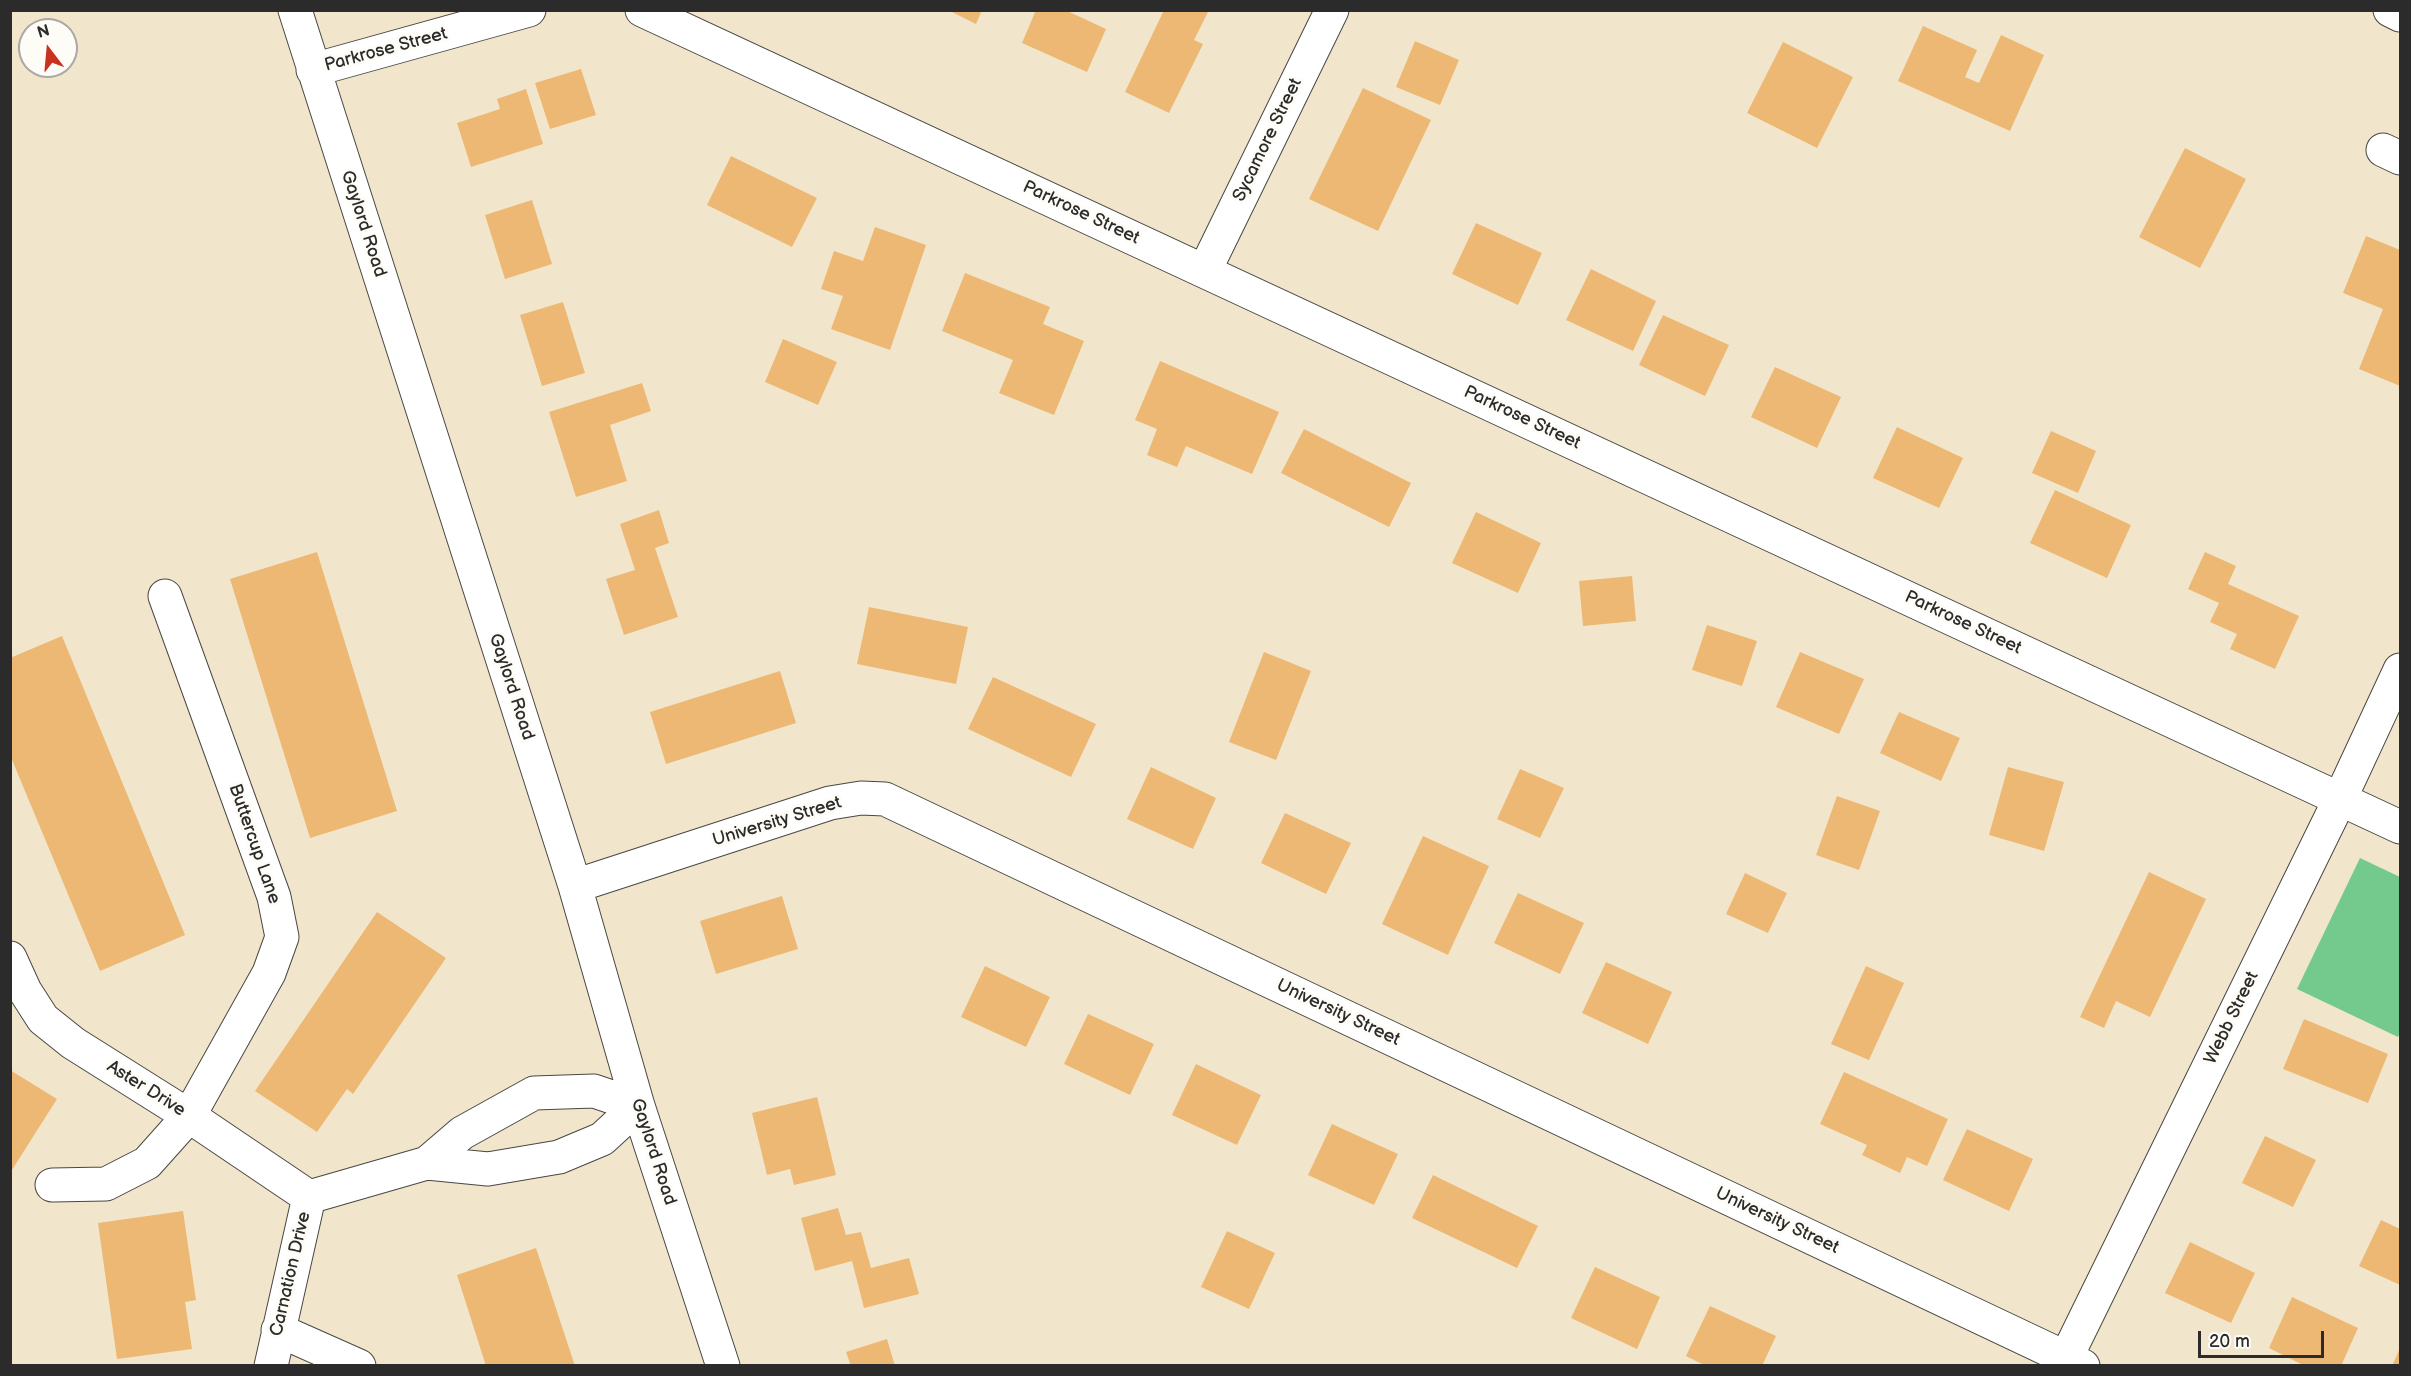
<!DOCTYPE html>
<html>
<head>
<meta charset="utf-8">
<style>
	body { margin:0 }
	#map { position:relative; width:2411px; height:1376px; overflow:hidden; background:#f1e6cc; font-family:"Balsamiq Sans",sans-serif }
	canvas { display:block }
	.frame { position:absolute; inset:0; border:12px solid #2b2b2b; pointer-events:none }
	.north { position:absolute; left:18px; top:18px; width:60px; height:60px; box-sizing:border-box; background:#fdfcf7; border:2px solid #a9a8a5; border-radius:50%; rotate:344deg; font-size:16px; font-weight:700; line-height:24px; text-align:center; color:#2b2b2b }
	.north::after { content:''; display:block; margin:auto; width:21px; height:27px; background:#c8321e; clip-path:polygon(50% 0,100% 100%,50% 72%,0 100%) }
	.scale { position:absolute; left:2198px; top:1331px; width:126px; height:27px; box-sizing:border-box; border:3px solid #2b2b2b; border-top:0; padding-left:8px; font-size:18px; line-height:21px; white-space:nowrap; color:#2b2b2b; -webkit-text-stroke:4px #fdfcf7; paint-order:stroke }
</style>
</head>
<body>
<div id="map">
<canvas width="2411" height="1376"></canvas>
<div class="frame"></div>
<div class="north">N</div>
<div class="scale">20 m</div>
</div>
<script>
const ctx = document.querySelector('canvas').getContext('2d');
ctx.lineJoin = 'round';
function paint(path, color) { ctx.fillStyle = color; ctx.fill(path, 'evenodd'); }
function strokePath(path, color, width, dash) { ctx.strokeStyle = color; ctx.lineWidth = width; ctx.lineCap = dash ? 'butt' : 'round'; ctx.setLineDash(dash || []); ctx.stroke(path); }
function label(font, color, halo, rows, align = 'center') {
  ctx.font = font + ' "Balsamiq Sans",sans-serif'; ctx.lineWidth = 6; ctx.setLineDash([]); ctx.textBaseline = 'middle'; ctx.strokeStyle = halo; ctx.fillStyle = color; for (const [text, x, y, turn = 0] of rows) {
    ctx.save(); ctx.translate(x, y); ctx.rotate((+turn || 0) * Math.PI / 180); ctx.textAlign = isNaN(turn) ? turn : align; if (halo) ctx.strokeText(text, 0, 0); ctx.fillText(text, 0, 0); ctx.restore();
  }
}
paint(new Path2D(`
	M 2360,858 L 2400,877 L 2400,1032 L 2398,1037 L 2297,989 Z`), '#74c98d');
paint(new Path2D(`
	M 948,10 L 982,10 L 976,24 Z
	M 1036,10 L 1065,10 L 1106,29 L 1087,72 L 1022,43 Z
	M 1164,10 L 1209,10 L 1194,40 L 1203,44 L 1169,113 L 1125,92 Z
	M 1923,26 L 1977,50 L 1965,77 L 1979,83 L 2001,35 L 2044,55 L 2010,131 L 1898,81 Z
	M 1415,41 L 1459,60 L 1440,105 L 1396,87 Z
	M 1783,42 L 1853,77 L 1817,148 L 1747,113 Z
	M 581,69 L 596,115 L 550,129 L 535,83 Z
	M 1363,88 L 1431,120 L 1378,231 L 1309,199 Z
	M 526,89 L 543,144 L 471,167 L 457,123 L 500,109 L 497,99 Z
	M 2185,148 L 2246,179 L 2200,268 L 2139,237 Z
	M 731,156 L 817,198 L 792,247 L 707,205 Z
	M 532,200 L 552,264 L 505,279 L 485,215 Z
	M 1476,223 L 1542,253 L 1518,305 L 1452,274 Z
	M 875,227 L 926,245 L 890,350 L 831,329 L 843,296 L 821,289 L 834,251 L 863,261 Z
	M 2366,236 L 2400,250 L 2400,386 L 2359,369 L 2383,309 L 2343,293 Z
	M 1591,269 L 1656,301 L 1633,351 L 1566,320 Z
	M 965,273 L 1050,307 L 1043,324 L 1084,341 L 1054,415 L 999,393 L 1013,360 L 942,331 Z
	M 563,302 L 585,373 L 542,386 L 520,315 Z
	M 1663,315 L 1729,345 L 1705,396 L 1639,365 Z
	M 783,339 L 837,362 L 818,405 L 765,382 Z
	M 1160,361 L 1279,412 L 1252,474 L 1186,446 L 1177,467 L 1147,455 L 1157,429 L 1135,420 Z
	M 1775,367 L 1841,397 L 1817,448 L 1751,417 Z
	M 642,383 L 651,411 L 610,425 L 627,481 L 576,497 L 549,412 Z
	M 1897,427 L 1963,458 L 1939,508 L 1873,478 Z
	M 1304,429 L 1411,483 L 1389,527 L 1281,473 Z
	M 2051,431 L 2096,451 L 2078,493 L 2032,473 Z
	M 2055,490 L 2131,525 L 2107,578 L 2030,543 Z
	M 659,510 L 669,543 L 655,548 L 678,617 L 624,635 L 606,579 L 635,570 L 620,524 Z
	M 1476,512 L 1541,543 L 1518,593 L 1452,563 Z
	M 317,552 L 397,811 L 310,838 L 230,579 Z
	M 2205,552 L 2236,566 L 2228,584 L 2299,616 L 2275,669 L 2230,649 L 2237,634 L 2210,622 L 2219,603 L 2188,589 Z
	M 1632,576 L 1636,621 L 1583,626 L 1579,581 Z
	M 869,607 L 968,627 L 956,684 L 857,664 Z
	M 1707,625 L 1757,641 L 1742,686 L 1692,670 Z
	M 62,636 L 185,935 L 100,971 L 10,755 L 10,658 Z
	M 1264,652 L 1311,671 L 1276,760 L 1229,742 Z
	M 1800,652 L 1864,679 L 1839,734 L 1776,707 Z
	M 780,671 L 796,723 L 666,764 L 650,712 Z
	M 993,677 L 1096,724 L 1071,777 L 968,729 Z
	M 1899,712 L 1960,738 L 1941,781 L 1880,753 Z
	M 1151,767 L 1216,798 L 1193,849 L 1127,819 Z
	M 2008,767 L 2064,782 L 2044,851 L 1989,835 Z
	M 1520,769 L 1564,788 L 1540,838 L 1497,819 Z
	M 1837,796 L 1880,811 L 1859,870 L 1816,855 Z
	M 1285,813 L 1351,843 L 1326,894 L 1261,863 Z
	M 1423,836 L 1489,866 L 1448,955 L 1382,924 Z
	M 2149,872 L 2206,899 L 2150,1017 L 2116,1001 L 2104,1028 L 2080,1017 Z
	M 1745,873 L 1787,893 L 1768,933 L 1726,914 Z
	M 1518,893 L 1584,923 L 1560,974 L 1494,943 Z
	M 782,896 L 798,949 L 716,974 L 700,921 Z
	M 377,912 L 446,958 L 353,1094 L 347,1089 L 317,1132 L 255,1091 Z
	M 1606,962 L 1672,992 L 1648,1044 L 1582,1013 Z
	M 985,966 L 1050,997 L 1026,1047 L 961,1017 Z
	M 1866,966 L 1904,983 L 1869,1060 L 1831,1044 Z
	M 1088,1014 L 1154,1044 L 1130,1095 L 1064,1064 Z
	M 2304,1019 L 2388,1054 L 2368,1103 L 2283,1069 Z
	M 1196,1064 L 1261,1095 L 1237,1145 L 1172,1115 Z
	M 10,1070 L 57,1099 L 10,1173 Z
	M 1844,1072 L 1948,1119 L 1927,1166 L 1907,1157 L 1900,1173 L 1862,1155 L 1867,1145 L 1820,1124 Z
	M 817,1097 L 836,1175 L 794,1185 L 790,1169 L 767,1175 L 752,1113 Z
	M 1332,1124 L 1398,1154 L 1374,1205 L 1308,1175 Z
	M 1967,1129 L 2033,1159 L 2009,1211 L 1943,1180 Z
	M 2265,1136 L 2316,1160 L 2293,1207 L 2242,1183 Z
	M 1433,1175 L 1538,1226 L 1517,1268 L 1412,1218 Z
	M 838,1208 L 846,1235 L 861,1232 L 871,1268 L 909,1258 L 919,1294 L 864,1308 L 852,1261 L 815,1271 L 801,1218 Z
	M 183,1211 L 196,1300 L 185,1302 L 192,1349 L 117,1359 L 98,1223 Z
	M 2381,1220 L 2400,1229 L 2400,1285 L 2359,1266 Z
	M 1227,1231 L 1275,1253 L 1249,1309 L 1201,1287 Z
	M 2190,1242 L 2255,1273 L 2231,1323 L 2165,1293 Z
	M 536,1248 L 575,1366 L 486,1366 L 457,1275 Z
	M 1595,1267 L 1660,1297 L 1637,1349 L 1571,1318 Z
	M 2292,1297 L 2358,1328 L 2341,1366 L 2305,1366 L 2269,1348 Z
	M 1710,1306 L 1776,1336 L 1762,1366 L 1706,1366 L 1686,1356 Z
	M 887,1339 L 895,1366 L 851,1366 L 846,1352 Z
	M 2400,1348 L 2400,1366 L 2392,1366 Z`), '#edb873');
const minor = new Path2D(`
	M 295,10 L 575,886 L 638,1106 L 723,1366
	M 642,10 L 2400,827
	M 313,70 L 529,10
	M 2383,150 L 2400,158
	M 1205,270 L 1332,10
	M 575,886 L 830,803 L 861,798 L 885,799 L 2083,1366
	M 10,958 L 25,991 L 43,1019 L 73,1043 L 189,1116 L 309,1197
	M 52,1185 L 106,1184 L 147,1163 L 189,1116 L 269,973 L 282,937 L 274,897 L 165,596
	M 278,1330 L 359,1366
	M 271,1366 L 309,1197 L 427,1163 L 488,1169 L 559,1157 L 602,1139 L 638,1106 L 594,1091 L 534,1093 L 462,1133 L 427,1163
	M 2062,1366 L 2340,799 L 2400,670`);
const major = new Path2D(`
	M 2390,10 L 2400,15`);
strokePath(minor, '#494743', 35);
strokePath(major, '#494743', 35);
strokePath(minor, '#fff', 33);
strokePath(major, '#fff', 33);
label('18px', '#2b2b2b', '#fdfcf7', [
	["Parkrose Street",386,50,-15],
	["Sycamore Street",1268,140,-64],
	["Parkrose Street",1081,213,25],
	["Gaylord Road",363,224,72],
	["Parkrose Street",1522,418,25],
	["Parkrose Street",1963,623,25],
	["Gaylord Road",511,687,72],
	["University Street",777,822,-17],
	["Buttercup Lane",254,844,71],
	["University Street",1338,1013,25],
	["Webb Street",2232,1018,-64],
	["Aster Drive",146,1089,32],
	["Gaylord Road",653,1152,72],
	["University Street",1777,1221,25],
	["Carnation Drive",291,1274,-77]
]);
</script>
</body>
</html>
